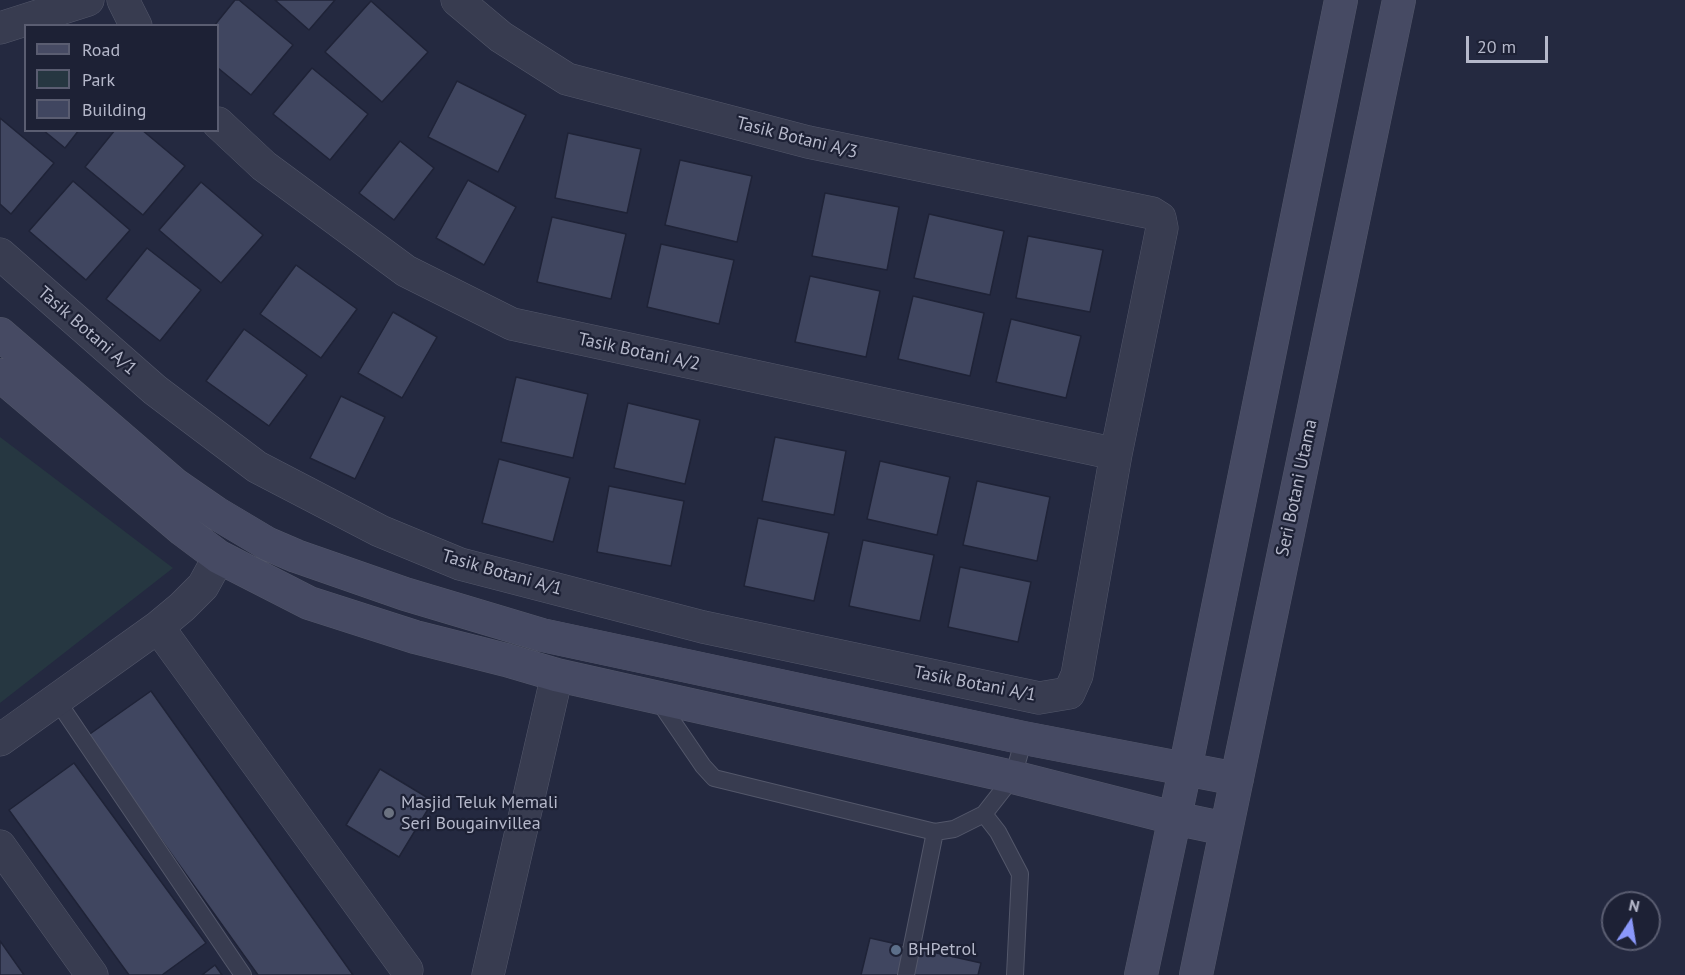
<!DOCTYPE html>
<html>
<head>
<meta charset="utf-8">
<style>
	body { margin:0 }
	#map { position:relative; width:1685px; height:975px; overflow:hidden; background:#242940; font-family:"PT Sans",sans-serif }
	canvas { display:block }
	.legend { position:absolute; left:24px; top:24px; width:195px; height:108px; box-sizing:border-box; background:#1d2135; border:2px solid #5a5d71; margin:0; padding:8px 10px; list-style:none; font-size:18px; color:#b5b8ca }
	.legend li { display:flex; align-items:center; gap:12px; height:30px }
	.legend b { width:30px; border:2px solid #5a5d71 }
	.north { position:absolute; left:1601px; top:891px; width:60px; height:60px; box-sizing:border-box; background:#1d2135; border:2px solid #5a5d71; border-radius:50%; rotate:12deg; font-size:16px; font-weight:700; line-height:24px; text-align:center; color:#b5b8ca }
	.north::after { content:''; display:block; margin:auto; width:21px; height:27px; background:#8a98fa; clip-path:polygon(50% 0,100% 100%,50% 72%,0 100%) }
	.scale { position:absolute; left:1466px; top:36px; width:82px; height:27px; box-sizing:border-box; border:3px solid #b5b8ca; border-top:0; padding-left:8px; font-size:18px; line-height:21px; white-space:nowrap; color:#b5b8ca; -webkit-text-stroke:4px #1d2135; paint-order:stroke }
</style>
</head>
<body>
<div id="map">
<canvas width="1685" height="975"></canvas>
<ul class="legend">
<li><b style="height:8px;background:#464a63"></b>Road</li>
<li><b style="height:16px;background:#263741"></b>Park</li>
<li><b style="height:16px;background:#404660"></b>Building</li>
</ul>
<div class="north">N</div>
<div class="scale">20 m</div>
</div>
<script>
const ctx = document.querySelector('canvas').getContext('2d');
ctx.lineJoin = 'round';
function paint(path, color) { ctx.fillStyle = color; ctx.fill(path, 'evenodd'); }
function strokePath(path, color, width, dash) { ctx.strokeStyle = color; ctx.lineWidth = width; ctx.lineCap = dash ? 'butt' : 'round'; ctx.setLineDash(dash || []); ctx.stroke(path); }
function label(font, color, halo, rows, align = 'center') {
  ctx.font = font + ' "PT Sans",sans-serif'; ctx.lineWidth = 4.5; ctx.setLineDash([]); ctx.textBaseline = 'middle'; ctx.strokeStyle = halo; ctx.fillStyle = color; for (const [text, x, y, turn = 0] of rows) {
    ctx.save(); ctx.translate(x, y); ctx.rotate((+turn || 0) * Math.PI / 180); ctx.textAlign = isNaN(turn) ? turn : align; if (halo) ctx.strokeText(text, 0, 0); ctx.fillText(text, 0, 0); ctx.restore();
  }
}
paint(new Path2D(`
	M 0,437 L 173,568 L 0,703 Z`), '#263741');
const building = new Path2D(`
	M 235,0 L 239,0 L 293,45 L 251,95 L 218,68 L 218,26 L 214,26 Z
	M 275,0 L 335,0 L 309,30 Z
	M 371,1 L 428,52 L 382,102 L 325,52 Z
	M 312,68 L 368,114 L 330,160 L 273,114 Z
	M 457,81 L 526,115 L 498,172 L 428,137 Z
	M 0,118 L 54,163 L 11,214 L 0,204 Z
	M 43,130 L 79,130 L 65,148 Z
	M 115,130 L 142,130 L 185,166 L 143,215 L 85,167 Z
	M 568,133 L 641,149 L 627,213 L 555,198 Z
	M 400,141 L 434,168 L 394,220 L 359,193 Z
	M 680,160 L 752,176 L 737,242 L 665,225 Z
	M 468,180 L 516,207 L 484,265 L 436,238 Z
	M 73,181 L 130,230 L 86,280 L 29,231 Z
	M 201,182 L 263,235 L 221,283 L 159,230 Z
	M 825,193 L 899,207 L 887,270 L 812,256 Z
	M 929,214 L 1004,231 L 990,295 L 914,278 Z
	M 552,217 L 626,234 L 611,299 L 537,282 Z
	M 1028,236 L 1103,250 L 1090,312 L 1016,298 Z
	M 661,244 L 734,260 L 719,324 L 647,307 Z
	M 147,248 L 201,290 L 160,341 L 106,299 Z
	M 296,265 L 357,309 L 321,358 L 260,314 Z
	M 810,276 L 880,291 L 866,357 L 795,342 Z
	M 913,296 L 984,313 L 970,376 L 898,359 Z
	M 393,312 L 437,337 L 402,398 L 358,373 Z
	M 1011,319 L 1081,336 L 1066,398 L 996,382 Z
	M 244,329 L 307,375 L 269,426 L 206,381 Z
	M 516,377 L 588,394 L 573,458 L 501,442 Z
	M 341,396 L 385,417 L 355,479 L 310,458 Z
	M 628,403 L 700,420 L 685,484 L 614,468 Z
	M 775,437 L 846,451 L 834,515 L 762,501 Z
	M 499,459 L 570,478 L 553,542 L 482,523 Z
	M 880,461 L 950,477 L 937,535 L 867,519 Z
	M 977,481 L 1050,497 L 1037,561 L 963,545 Z
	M 609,486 L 684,501 L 671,566 L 597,552 Z
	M 758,518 L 829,533 L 814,601 L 744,586 Z
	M 863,540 L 934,555 L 920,621 L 849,606 Z
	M 960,567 L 1031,582 L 1018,642 L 948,627 Z
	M 151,691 L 353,975 L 258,975 L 87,736 Z
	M 74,763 L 206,943 L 162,975 L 129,975 L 9,810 Z
	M 380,769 L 433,801 L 399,857 L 346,825 Z
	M 870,938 L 981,963 L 978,975 L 861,975 Z
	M 0,941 L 24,975 L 0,975 Z
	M 215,965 L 222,975 L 202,975 Z`);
paint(building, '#404660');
strokePath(building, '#1f2337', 1.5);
const lane = new Path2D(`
	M 56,699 L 243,975
	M 658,700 L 703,766 L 714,778 L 935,832 L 954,829 L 984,814 L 1013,777 L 1024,738
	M 984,814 L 998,832 L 1020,874 L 1015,975
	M 906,975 L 935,832`);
const street = new Path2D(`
	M 123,0 L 136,26
	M 0,28 L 88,0
	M 218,123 L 264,166 L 406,271 L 512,324 L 1116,454
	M 0,254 L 155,390 L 257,467 L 380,531 L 460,564 L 703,627 L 1039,698 L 1069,693 L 1077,675 L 1116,454 L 1162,228 L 1160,218 L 1152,213 L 808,142 L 567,79 L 501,37 L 457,0
	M 158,627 L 407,970
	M 0,740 L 158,627 L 182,607 L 203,586 L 219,557
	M 0,846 L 92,975
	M 488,975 L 557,675`);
const secondary = new Path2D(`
	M 0,334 L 174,484 L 216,513 L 268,544 L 296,556 L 405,594 L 542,635 L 1024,738 L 1237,779
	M 0,375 L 183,530 L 219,557 L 309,603 L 415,637 L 506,660 L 557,675 L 1013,777 L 1174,818 L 1226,829
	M 1141,975 L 1185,770 L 1341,0
	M 1196,975 L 1399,0`);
strokePath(lane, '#53576a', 18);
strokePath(street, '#53576a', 33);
strokePath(secondary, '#53576a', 34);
strokePath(lane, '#383c50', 16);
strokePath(street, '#383c50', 32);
strokePath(secondary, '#464a63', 33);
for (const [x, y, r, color] of [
	[389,813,6,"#6b7280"],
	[896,950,6,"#5c6f8a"]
]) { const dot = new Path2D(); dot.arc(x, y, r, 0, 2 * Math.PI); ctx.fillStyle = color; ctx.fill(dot); strokePath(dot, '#1d2135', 2); }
label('18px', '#b5b8ca', '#1d2135', [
	["Tasik Botani A/3",797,138,14],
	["Tasik Botani A/1",87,331,41],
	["Tasik Botani A/2",639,352,12],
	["Seri Botani Utama",1297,488,-78],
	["Tasik Botani A/1",502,573,16],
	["Tasik Botani A/1",975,684,11]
]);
label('18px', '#b5b8ca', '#1d2135', [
	["Masjid Teluk Memali",401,803],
	["Seri Bougainvillea",401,824],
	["BHPetrol",908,950]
], 'left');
</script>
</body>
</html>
